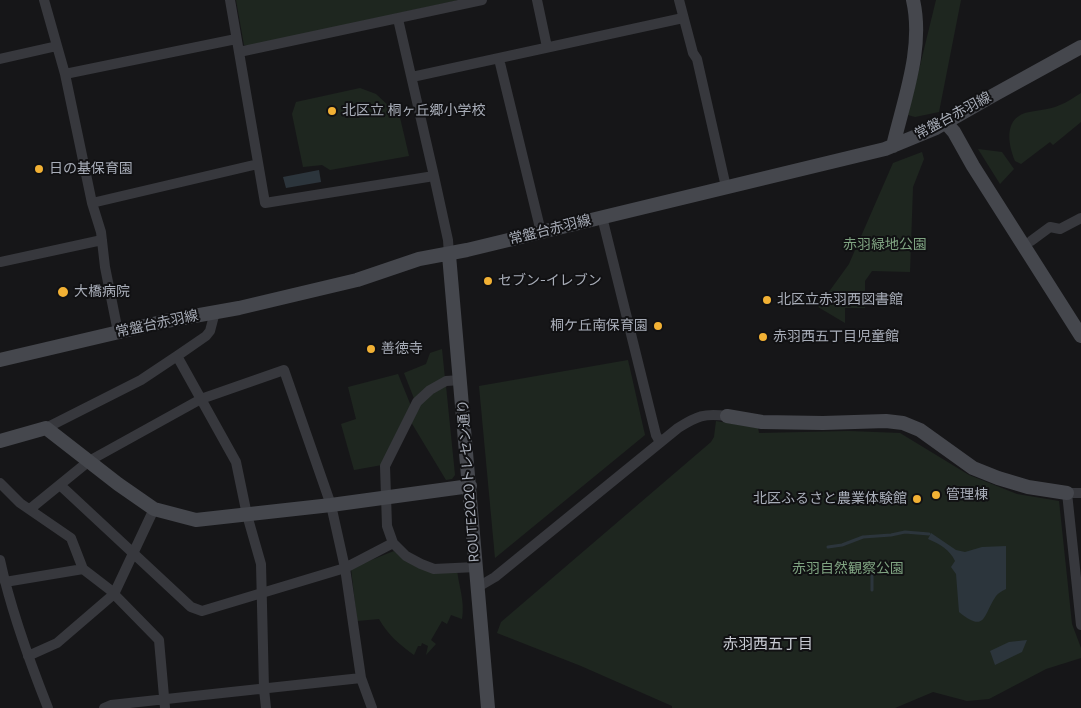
<!DOCTYPE html>
<html>
<head>
<meta charset="utf-8">
<style>
	body { margin:0 }
	canvas { display:block; background:#161618 }
</style>
</head>
<body>
<canvas width="1081" height="708"></canvas>
<script>
const ctx = document.querySelector('canvas').getContext('2d');
ctx.lineJoin = 'round';
function paint(path, color) { ctx.fillStyle = color; ctx.fill(path, 'evenodd'); }
function strokePath(path, color, width, dash) { ctx.strokeStyle = color; ctx.lineWidth = width; ctx.lineCap = dash ? 'butt' : 'round'; ctx.setLineDash(dash || []); ctx.stroke(path); }
function label(font, color, halo, rows, align = 'center') {
  ctx.font = font + ' Figtree,"Noto Sans JP",sans-serif'; ctx.lineWidth = 4; ctx.setLineDash([]); ctx.textBaseline = 'middle'; ctx.strokeStyle = halo; ctx.fillStyle = color; for (const [text, x, y, turn = 0] of rows) {
    ctx.save(); ctx.translate(x, y); ctx.rotate((+turn || 0) * Math.PI / 180); ctx.textAlign = isNaN(turn) ? turn : align; if (halo) ctx.strokeText(text, 0, 0); ctx.fillText(text, 0, 0); ctx.restore();
  }
}
paint(new Path2D(`
	M 236,0 L 459,0 L 249,46 L 244,45 Z
	M 936,0 L 961,0 L 939,112 L 915,117 L 908,115 Z
	M 360,88 L 376,94 L 392,109 L 398,109 L 409,156 L 330,170 L 322,165 L 303,167 L 292,114 L 296,102 Z
	M 1081,93 L 1081,122 L 1053,145 L 1050,142 L 1021,164 L 1015,161 C 1008,144 1004,120 1025,113 C 1037,110 1049,110 1060,105 C 1068,102 1074,97 1081,93 Z
	M 978,149 L 1002,152 L 1014,169 L 1000,184 Z
	M 922,152 L 924,159 L 913,187 L 910,272 L 872,271 L 865,281 L 865,308 L 845,308 L 845,323 L 818,307 L 849,264 L 893,163 Z
	M 442,349 L 445,379 L 415,401 L 404,373 L 426,364 L 430,353 Z
	M 628,360 L 645,435 L 495,558 L 479,386 Z
	M 398,374 L 411,406 L 382,465 L 354,470 L 341,424 L 356,419 L 348,387 Z
	M 446,386 L 455,475 L 452,479 L 446,480 L 411,422 C 421,400 425,397 446,386 Z
	M 716,421 L 758,428 L 759,433 L 849,431 L 900,433 L 969,475 L 1017,494 L 1059,501 L 1072,624 L 1081,648 L 1081,658 L 1046,669 L 989,699 L 967,701 L 933,692 L 895,708 L 672,708 L 672,706 L 581,666 L 497,633 L 501,622 L 711,442 L 714,437 Z
	M 394,551 L 405,561 L 457,570 C 459,587 465,602 462,619 L 451,615 L 447,624 L 442,621 L 431,640 L 436,644 L 426,655 L 428,646 L 422,643 L 421,646 L 418,646 L 414,655 C 399,644 388,635 379,619 L 357,621 L 351,568 Z`), '#1e261f');
paint(new Path2D(`
	M 319,170 L 321,182 L 286,188 L 283,177 Z
	M 931,533 L 956,550 L 965,552 L 982,547 L 1006,546 L 1006,589 C 1002,591 998,593 996,596 C 983,615 986,634 959,612 L 956,574 L 951,567 L 955,561 C 950,550 940,544 928,539 Z
	M 1027,640 L 1022,652 L 995,665 L 990,651 L 1009,642 Z`), '#2c353c');
strokePath(new Path2D(`
	M 828,547 L 842,545 L 863,537 L 891,535 L 905,532 L 929,534
	M 872,590 L 872,565`), '#2c353c', 3);
strokePath(new Path2D(`
	M 44,0 L 65,74 L 92,203 L 101,232 L 105,267 L 118,332
	M 230,0 L 265,203 L 434,176
	M 537,0 L 547,47
	M 679,0 L 693,53 L 697,59 L 726,187
	M 398,19 L 434,176 L 448,240 L 449,255
	M 239,52 L 482,0
	M 0,59 L 57,46
	M 499,59 L 541,232
	M 65,74 L 236,39
	M 412,77 L 683,18
	M 92,203 L 258,164
	M 602,217 L 656,435 L 660,442
	M 1031,241 L 1050,227 L 1060,229 L 1081,218
	M 0,262 L 102,240
	M 177,356 L 236,462 L 247,515 L 261,564 L 264,689 L 266,708
	M 461,380 L 446,381 L 430,390 L 417,402 L 385,466 L 387,526 L 393,543 L 406,556 L 421,564 L 434,569 L 476,567
	M 46,428 L 141,380 L 177,356 L 206,336 L 210,331 L 215,312
	M 0,483 L 20,503 L 71,538 L 83,569 L 109,589 L 159,640 L 165,708
	M 60,485 L 191,607 L 202,611 L 345,568 L 393,543
	M 1081,493 L 1067,493 L 1081,625
	M 30,509 L 89,461 L 201,399 L 284,370 L 331,505 L 345,568 L 361,678 L 372,708
	M 0,560 C 11,611 29,660 48,708
	M 5,582 L 83,569
	M 478,587 L 495,577 L 678,428 C 697,416 704,413 727,416
	M 28,656 L 57,643 L 114,594 L 154,509
	M 104,708 L 111,705 L 361,678`), '#37383d', 10);
strokePath(new Path2D(`
	M 946,123 L 954,132 L 973,166 L 1081,336
	M 893,146 C 904,99 924,48 913,0
	M 449,255 L 488,708
	M 0,360 L 166,321 L 239,308 L 357,280 L 419,259 L 467,250 L 885,149 L 936,128 L 992,96 L 1081,47
	M 727,416 L 762,422 L 823,423 L 886,421 L 903,423 L 920,430 L 973,468 L 998,478 L 1028,487 L 1067,493
	M 0,441 L 46,428 L 118,484 L 154,509 L 196,520 L 331,505 L 470,486`), '#45474d', 14);
for (const [x, y, r, color] of [
	[332,111,5,"#f2b134"],
	[39,169,5,"#f2b134"],
	[488,281,5,"#f2b134"],
	[63,292,6,"#f2b134"],
	[767,300,5,"#f2b134"],
	[658,326,5,"#f2b134"],
	[763,337,5,"#f2b134"],
	[371,349,5,"#f2b134"],
	[936,495,5,"#f2b134"],
	[917,499,5,"#f2b134"]
]) { const dot = new Path2D(); dot.arc(x, y, r, 0, 2 * Math.PI); ctx.fillStyle = color; ctx.fill(dot); strokePath(dot, '#111113', 2); }
label('14px', '#a8adb8', '#111113', [
	["北区立 桐ヶ丘郷小学校",342,111],
	["日の基保育園",49,169],
	["セブン-イレブン",498,281],
	["大橋病院",74,292],
	["北区立赤羽西図書館",777,300],
	["桐ケ丘南保育園",648,326,"right"],
	["赤羽西五丁目児童館",773,337],
	["善徳寺",381,349],
	["管理棟",946,495],
	["北区ふるさと農業体験館",907,499,"right"]
], 'left');
label('14px', '#a8adb8', '#111113', [
	["常盤台赤羽線",953,116,-28],
	["常盤台赤羽線",550,230,-14],
	["常盤台赤羽線",157,324,-12],
	["ROUTE2020トレセン通り",469,481,-94]
]);
label('14px', '#7fa381', '#111113', [
	["赤羽緑地公園",885,245],
	["赤羽自然観察公園",848,569]
]);
label('15px', '#c9ccd4', '#111113', [
	["赤羽西五丁目",768,645]
]);
</script>
</body>
</html>
